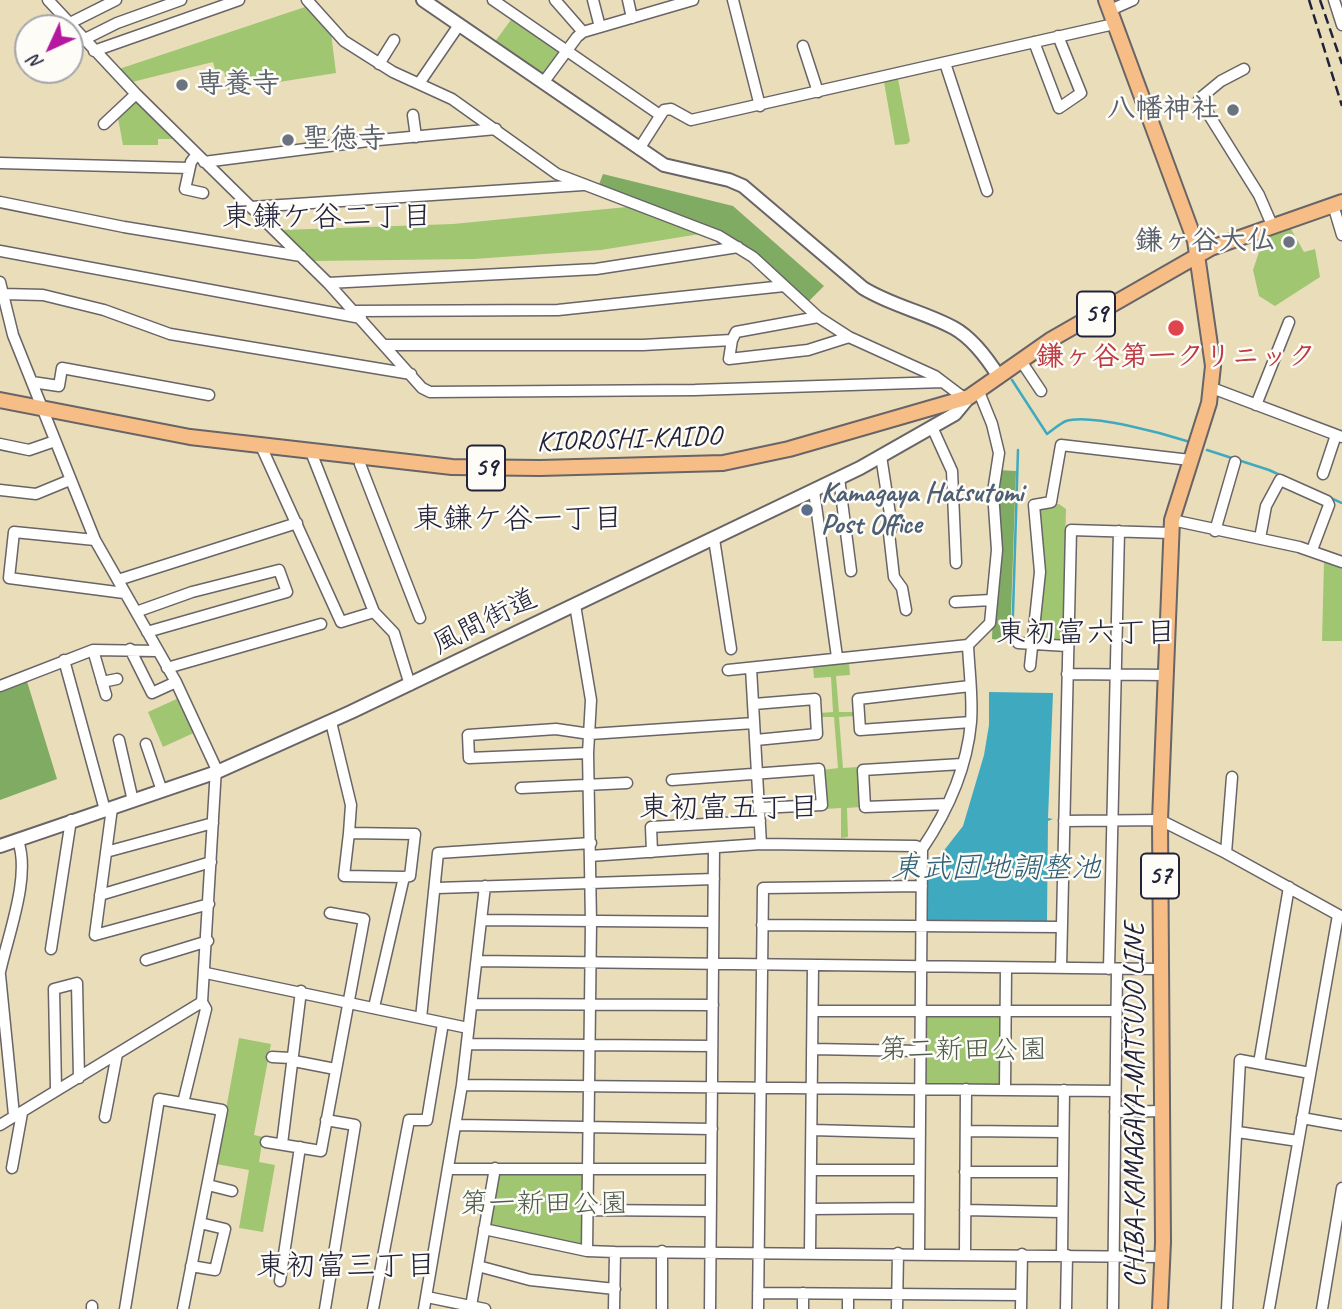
<!DOCTYPE html>
<html>
<head>
<meta charset="utf-8">
<style>
	body { margin:0 }
	#map { position:relative; width:1342px; height:1309px; overflow:hidden; background:#eadeba; font-family:Caveat,sans-serif }
	canvas { display:block }
	.north { position:absolute; left:14px; top:14px; width:70px; height:70px; box-sizing:border-box; background:#fdfcf7; border:2px solid #a5a5ac; border-radius:50%; rotate:225deg; font-size:19px; font-weight:700; line-height:28px; text-align:center; color:#22223b }
	.north::after { content:''; display:block; margin:auto; width:24px; height:32px; background:#b5179e; clip-path:polygon(50% 0,100% 100%,50% 72%,0 100%) }
</style>
</head>
<body>
<div id="map">
<canvas width="1342" height="1309"></canvas>
<div class="north">N</div>
</div>
<script>
const ctx = document.querySelector('canvas').getContext('2d');
ctx.lineJoin = 'round';
function paint(path, color) { ctx.fillStyle = color; ctx.fill(path, 'evenodd'); }
function strokePath(path, color, width, dash) { ctx.strokeStyle = color; ctx.lineWidth = width; ctx.lineCap = dash ? 'butt' : 'round'; ctx.setLineDash(dash || []); ctx.stroke(path); }
function label(font, color, halo, rows, align = 'center') {
  ctx.font = font + ' Caveat,"Klee One",sans-serif'; ctx.lineWidth = 5; ctx.setLineDash([]); ctx.textBaseline = 'middle'; ctx.strokeStyle = halo; ctx.fillStyle = color; for (const [text, x, y, turn = 0] of rows) {
    ctx.save(); ctx.translate(x, y); ctx.rotate((+turn || 0) * Math.PI / 180); ctx.textAlign = isNaN(turn) ? turn : align; if (halo) ctx.strokeText(text, 0, 0); ctx.fillText(text, 0, 0); ctx.restore();
  }
}
paint(new Path2D(`
	M 308,6 L 331,33 L 336,73 L 228,90 L 224,71 L 216,73 L 213,62 L 128,83 L 116,70 Z
	M 513,17 L 560,50 L 545,76 L 494,43 Z
	M 898,79 L 910,141 L 907,144 L 895,145 L 884,82 Z
	M 135,102 L 139,103 L 177,139 L 158,139 L 158,145 L 123,145 L 118,118 Z
	M 637,206 L 706,233 L 601,250 L 474,259 L 312,261 L 282,230 L 453,224 Z
	M 1291,229 L 1304,252 L 1315,249 L 1320,277 L 1275,306 L 1259,296 L 1253,270 L 1259,252 L 1266,249 L 1268,237 Z
	M 1059,504 L 1066,509 L 1063,639 L 1040,640 L 1037,637 L 1038,506 Z
	M 1327,560 L 1342,566 L 1342,641 L 1322,641 L 1324,562 Z
	M 849,662 L 850,675 L 836,676 L 839,712 L 855,712 L 855,716 L 839,717 L 843,768 L 858,767 L 860,807 L 847,808 L 848,837 L 841,838 L 841,808 L 825,809 L 823,770 L 838,768 L 834,717 L 820,717 L 819,713 L 833,712 L 831,677 L 814,678 L 813,667 Z
	M 181,697 L 198,731 L 163,747 L 148,712 Z
	M 927,1014 L 999,1015 L 1002,1019 L 999,1084 L 994,1087 L 926,1086 L 923,1083 Z
	M 239,1038 L 271,1044 L 254,1135 L 263,1137 L 259,1162 L 275,1165 L 263,1232 L 239,1228 L 249,1170 L 216,1164 Z
	M 579,1172 L 584,1174 L 581,1246 L 489,1226 L 497,1174 Z`), '#a0c671');
paint(new Path2D(`
	M 603,174 L 733,206 L 824,286 L 807,303 L 753,254 L 598,187 Z
	M 998,470 L 1016,471 L 1010,641 L 992,639 Z
	M 26,678 L 57,779 L 0,800 L 0,688 Z`), '#80ab63');
paint(new Path2D(`
	M 989,692 L 1053,693 L 1048,818 L 1053,819 L 1048,821 L 1047,922 L 928,920 L 928,871 L 963,826 L 984,755 L 989,725 Z`), '#3faabf');
strokePath(new Path2D(`
	M 1012,380 L 1047,434 C 1053,430 1059,424 1066,421 C 1090,413 1165,434 1190,442
	M 1207,450 L 1269,470 L 1342,503
	M 1012,645 L 1018,450`), '#3faabf', 2.5);
const minor = new Path2D(`
	M 48,0 L 136,94 L 328,283 L 422,388 L 430,392 L 695,390 L 943,382
	M 307,0 L 344,41 L 393,72 L 452,99 L 557,174 L 719,236 L 753,257 L 818,317 L 849,337 L 935,376 L 964,398
	M 493,0 L 660,115
	M 555,0 L 583,32
	M 593,0 L 600,27
	M 628,0 L 632,18
	M 733,0 L 760,106
	M 1334,0 L 1342,25
	M 1115,8 L 1133,0
	M 68,24 L 116,0
	M 83,40 L 117,23 L 181,0
	M 1034,42 L 1059,108 L 1081,93 L 1058,36
	M 803,46 L 818,92
	M 94,51 L 239,0
	M 945,63 L 987,191
	M 379,64 L 394,40
	M 1244,69 L 1221,81 L 1199,99 L 1259,195 L 1272,225
	M 420,82 L 459,25
	M 543,83 L 577,37 L 583,32 L 693,0
	M 413,115 L 416,137
	M 104,124 L 136,94
	M 639,149 L 664,110 L 671,109 L 691,120 L 1114,24
	M 197,154 L 191,162 L 185,189 L 203,193
	M 204,162 L 368,141 L 496,129
	M 0,163 L 189,168
	M 0,202 L 124,227 L 301,256
	M 1333,205 L 1342,235
	M 251,207 L 583,185
	M 0,251 L 361,318
	M 0,282 L 13,335 L 95,540 L 176,682 L 216,768 L 202,1002 L 0,1125
	M 328,283 L 596,269 L 738,247
	M 3,294 L 43,295 L 104,310 L 170,334 L 411,374
	M 355,311 L 558,310 L 784,286
	M 732,340 L 736,332 L 818,317
	M 386,345 L 643,345 L 732,340 L 729,359 L 808,350 L 849,337
	M 1021,361 L 1041,391
	M 32,382 L 59,386 L 62,368 L 209,395
	M 1212,388 L 1342,437
	M 1256,405 L 1289,322
	M 932,427 L 952,471 L 956,563
	M 0,444 L 29,450 L 55,441
	M 261,446 L 341,622 L 374,612
	M 311,452 L 374,612 L 394,633 L 410,685
	M 881,456 L 892,527 L 889,533 L 894,577 L 902,588 L 906,610
	M 362,458 L 360,464 L 420,618
	M 1323,474 L 1336,435
	M 839,478 L 851,571
	M 0,490 L 36,494 L 70,480
	M 814,491 L 837,657
	M 1172,520 L 1299,547 L 1342,562
	M 1215,531 L 1235,462
	M 1260,538 L 1266,506 L 1280,480 L 1327,501 L 1329,505 L 1312,550
	M 714,539 L 731,649
	M 95,540 L 14,532 L 9,578 L 124,593
	M 118,580 L 297,523
	M 955,602 L 991,600
	M 575,605 L 591,700 L 588,753 L 591,922 L 587,1251
	M 136,612 L 192,592 L 279,570 L 287,592 L 147,632
	M 1018,643 L 1067,646
	M 968,645 L 990,623 L 997,550 L 993,492 L 999,453 L 992,424 L 979,392
	M 130,649 L 152,693 L 176,682
	M 93,650 L 106,695
	M 64,660 L 105,810
	M 1030,666 L 1040,572 L 1034,505 L 1051,502 L 1061,445 L 1190,460
	M 167,668 L 321,624
	M 751,668 L 761,844
	M 728,670 L 968,645 C 969,670 973,697 971,722 C 967,768 947,812 922,849 L 919,1253
	M 1067,674 L 1165,675
	M 102,682 L 117,679
	M 0,686 L 93,650 L 157,651
	M 970,686 L 858,699 L 860,730 L 971,722
	M 754,704 L 815,699 L 817,734 L 756,740
	M 331,722 L 351,805 L 349,833
	M 119,740 L 133,801
	M 146,744 L 162,791
	M 588,753 L 469,758 L 468,735 L 556,729 L 590,734 L 754,723
	M 672,780 L 819,769 L 822,805 L 759,808
	M 521,788 L 627,783
	M 948,804 L 865,807 L 863,770 L 962,764
	M 112,808 L 95,935 L 209,904
	M 1064,821 L 1160,820 L 1226,853 L 1342,917
	M 106,852 L 213,823
	M 652,852 L 651,827 L 760,821
	M 1226,853 L 1232,777
	M 590,856 L 761,844 L 916,846 L 922,849
	M 437,888 L 714,879
	M 100,895 L 211,862
	M 482,920 L 713,922
	M 762,925 L 1061,927
	M 51,949 L 71,820
	M 146,960 L 208,941
	M 477,961 L 1160,969
	M 1061,968 L 1071,530 L 1171,533
	M 1109,969 L 1119,531
	M 0,972 C 8,935 31,876 18,841
	M 206,973 L 468,1028
	M 0,975 L 14,1115
	M 472,1004 L 713,1005
	M 374,1007 L 404,877 L 410,876 L 415,834 L 349,833 L 344,876 L 404,877
	M 813,1011 L 1116,1011
	M 421,1018 L 438,853 L 591,843
	M 467,1044 L 712,1046
	M 812,1049 L 920,1051
	M 272,1057 L 291,1058
	M 294,1061 L 335,1069
	M 1259,1063 L 1289,887
	M 462,1085 L 1115,1091
	M 56,1089 L 54,989 L 77,983 L 79,1078
	M 1005,1090 L 1006,968
	M 183,1103 L 206,1009 L 202,1002
	M 1115,1112 L 1162,1111
	M 105,1117 L 117,1054
	M 1302,1118 L 1342,1125
	M 456,1125 L 712,1129
	M 812,1130 L 920,1133
	M 966,1131 L 1062,1132
	M 1238,1132 L 1298,1141
	M 266,1142 L 321,1151 L 364,919 L 330,913
	M 282,1144 L 301,991
	M 12,1168 L 22,1113
	M 449,1169 L 711,1169
	M 811,1170 L 919,1170
	M 965,1172 L 1061,1172
	M 208,1185 L 232,1191
	M 811,1209 L 919,1208
	M 589,1210 L 711,1211
	M 965,1210 L 1061,1212
	M 484,1229 L 587,1251 L 615,1252 L 1163,1257
	M 810,1252 L 813,965
	M 965,1254 L 966,1089
	M 1062,1255 L 1064,1090
	M 191,1266 L 215,1270 L 225,1229 L 200,1223
	M 478,1266 L 530,1280 L 615,1289
	M 280,1281 L 300,1147
	M 758,1293 L 1021,1295
	M 427,1297 L 485,1309
	M 471,1306 L 495,1168
	M 92,1309 L 92,1306
	M 125,1309 L 159,1099 L 222,1110 L 183,1309
	M 325,1309 L 355,1125 L 326,1120
	M 373,1309 L 409,1120 L 427,1120 L 443,1023
	M 424,1309 L 462,1085 L 485,886
	M 614,1309 L 615,1252
	M 662,1309 L 662,1251
	M 710,1309 L 714,848
	M 758,1309 L 763,888 L 922,886
	M 803,1309 L 803,1293
	M 848,1309 L 848,1294
	M 897,1309 L 898,1253
	M 1021,1309 L 1022,1254
	M 1066,1309 L 1067,1255
	M 1113,1309 L 1117,969
	M 1227,1309 L 1240,1060 L 1310,1073
	M 1269,1309 L 1338,915
	M 1322,1309 L 1342,1188`);
const tertiary = new Path2D(`
	M 423,0 L 664,165 L 729,180 L 743,186 L 863,288 C 892,306 925,312 954,328 C 972,338 989,361 999,377
	M 0,846 L 217,772 L 351,712 L 860,468 L 955,414 L 969,397`);
const primary = new Path2D(`
	M 1106,0 L 1195,241 L 1213,366 L 1209,403 L 1172,520 L 1160,820 L 1163,1242 L 1160,1309
	M 0,400 L 190,437 L 452,467 L 540,468 L 723,463 L 789,449 L 969,397 L 1052,339 L 1211,248 L 1342,202`);
strokePath(minor, '#686467', 13);
strokePath(tertiary, '#686467', 16);
strokePath(primary, '#686467', 18);
strokePath(minor, '#fff', 10);
strokePath(tertiary, '#fff', 12);
strokePath(primary, '#f6be86', 14);
strokePath(new Path2D(`
	M 1309,0 L 1342,106
	M 1320,0 L 1342,64`), '#22223b', 2.5, [10, 5]);
for (const [x, y, r, color] of [
	[182,85,7,"#6b7280"],
	[1233,110,7,"#6b7280"],
	[288,140,7,"#6b7280"],
	[1289,242,7,"#6b7280"],
	[1176,328,9,"#e0444e"],
	[807,510,7,"#5c6f8a"]
]) { const dot = new Path2D(); dot.arc(x, y, r, 0, 2 * Math.PI); ctx.fillStyle = color; ctx.fill(dot); strokePath(dot, '#fdfcf7', 2.5); }
for (const [x, y, w] of [
	[1096,314,38],
	[486,468,38],
	[1160,876,38]
]) { const box = new Path2D(); box.roundRect(x - w / 2, y - 22.5, w, 45, 5); ctx.fillStyle = '#fdfcf7'; ctx.fill(box); strokePath(box, '#22223b', 2); }
label('bold 26px', '#22223b', null, [
	["59",1096,314],
	["59",486,468],
	["57",1160,876]
]);
label('bold 28px', '#5b616d', '#fdfcf7', [
	["専養寺",196,85],
	["八幡神社",1219,110,"right"],
	["聖徳寺",302,140],
	["鎌ヶ谷大仏",1275,242,"right"]
], 'left');
label('bold 28px', '#be3a42', '#fdfcf7', [
	["鎌ヶ谷第一クリニック",1176,358]
]);
label('28px', '#22223b', '#fdfcf7', [
	["KIOROSHI-KAIDO",629,440,-2],
	["風間街道",485,622,-26],
	["CHIBA-KAMAGAYA-MATSUDO LINE",1136,1105,-90]
]);
label('bold 28px', '#4e5e75', '#fdfcf7', [
	["Kamagaya Hatsutomi",821,494],
	["Post Office",821,526]
], 'left');
label('28px', '#4e5b4e', '#fdfcf7', [
	["第二新田公園",963,1051],
	["第一新田公園",544,1205]
]);
label('30px', '#22223b', '#fdfcf7', [
	["東鎌ケ谷二丁目",327,218],
	["東鎌ケ谷一丁目",518,520],
	["東初富六丁目",1086,634],
	["東初富五丁目",729,809],
	["東初富三丁目",346,1267]
]);
label('italic 30px', '#2f5f76', '#fdfcf7', [
	["東武団地調整池",996,869]
]);
</script>
</body>
</html>
